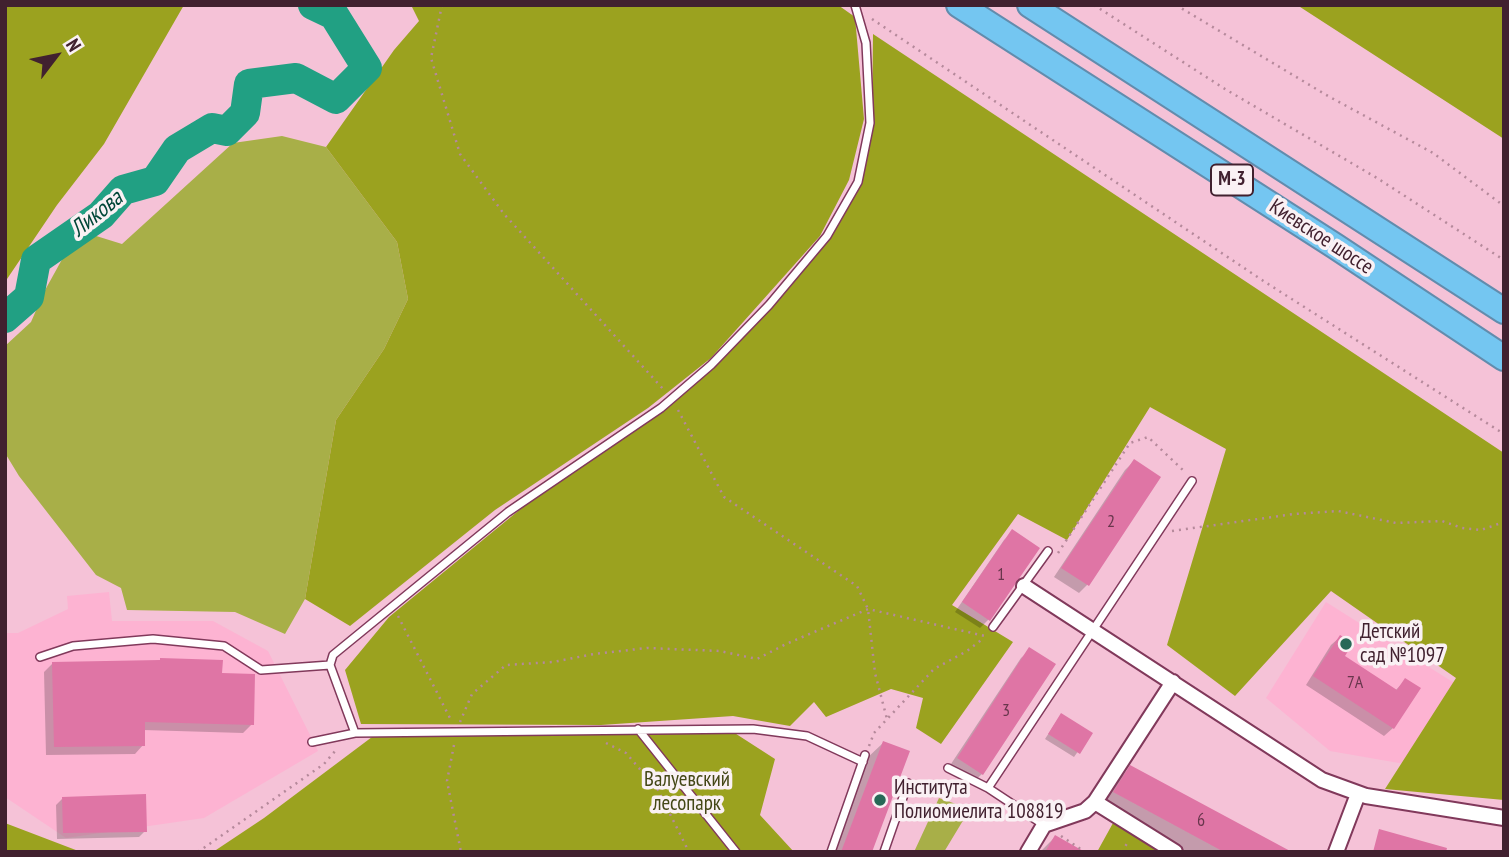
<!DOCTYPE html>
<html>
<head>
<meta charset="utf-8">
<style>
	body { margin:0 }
	#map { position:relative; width:1509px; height:857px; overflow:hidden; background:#f5c2d7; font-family:"PT Sans Narrow",sans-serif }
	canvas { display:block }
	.frame { position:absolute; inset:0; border:7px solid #41212f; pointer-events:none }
	.north { position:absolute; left:21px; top:21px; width:70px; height:70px; -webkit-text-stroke:5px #faf1f4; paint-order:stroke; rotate:58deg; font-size:19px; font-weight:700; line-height:28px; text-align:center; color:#41212f }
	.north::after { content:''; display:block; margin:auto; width:24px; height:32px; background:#41212f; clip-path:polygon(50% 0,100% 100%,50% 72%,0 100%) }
</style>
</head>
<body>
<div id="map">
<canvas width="1509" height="857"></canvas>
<div class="frame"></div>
<div class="north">N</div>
</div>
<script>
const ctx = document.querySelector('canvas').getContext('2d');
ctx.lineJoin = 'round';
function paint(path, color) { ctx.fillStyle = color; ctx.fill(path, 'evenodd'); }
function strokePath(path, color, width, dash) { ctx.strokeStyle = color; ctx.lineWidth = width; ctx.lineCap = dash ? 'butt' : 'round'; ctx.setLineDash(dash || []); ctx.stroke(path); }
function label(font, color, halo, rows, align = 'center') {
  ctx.font = font + ' "PT Sans Narrow",sans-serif'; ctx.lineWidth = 7; ctx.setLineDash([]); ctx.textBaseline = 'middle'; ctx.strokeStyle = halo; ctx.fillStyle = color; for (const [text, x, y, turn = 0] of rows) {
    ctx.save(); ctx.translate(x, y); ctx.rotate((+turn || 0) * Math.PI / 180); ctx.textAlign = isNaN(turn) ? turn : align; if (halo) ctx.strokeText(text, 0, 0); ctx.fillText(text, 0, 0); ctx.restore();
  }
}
paint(new Path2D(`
	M 109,592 L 112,621 L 213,621 L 268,651 L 318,751 L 204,818 L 66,838 L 5,797 L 5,633 L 18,633 L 68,609 L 67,596 Z
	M 1326,602 L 1459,686 L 1416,766 L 1330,751 L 1266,698 Z`), '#fdb3d2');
paint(new Path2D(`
	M 282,136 L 326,147 L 397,242 L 408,299 L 384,349 L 336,420 L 305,599 L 285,634 L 235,612 L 127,610 L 121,588 L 96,575 L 19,476 L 5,453 L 5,346 L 31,322 L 44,292 L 65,254 L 93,235 L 122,244 L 233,143 Z
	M 939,798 L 970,809 L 944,852 L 914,852 Z`), '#a8af48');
paint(new Path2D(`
	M 5,5 L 184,5 L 104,144 L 57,205 L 5,282 Z
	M 411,5 L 838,5 L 855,17 L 864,119 L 849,180 L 820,236 L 711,358 L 648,408 L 495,510 L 350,626 L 305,599 L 336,420 L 384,349 L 408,299 L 397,242 L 326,147 L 394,50 L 419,21 Z
	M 1297,5 L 1504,5 L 1504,139 Z
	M 873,34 L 1504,453 L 1504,800 L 1385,789 L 1456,678 L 1331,591 L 1235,696 L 1167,645 L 1226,449 L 1150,407 L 1067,540 L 1018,514 L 952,605 L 1013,642 L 941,744 L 916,728 L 923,698 L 891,689 L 826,717 L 814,702 L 790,726 L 733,716 L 601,725 L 361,724 L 345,670 L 389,617 L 523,507 L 659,414 L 716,365 L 776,302 L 828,240 L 860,183 L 872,129 Z
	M 730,730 L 775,759 L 760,815 L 794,852 L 213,852 L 264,818 L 372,737 Z
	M 1118,814 L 1178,852 L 1097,852 Z
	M 5,823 L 81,852 L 5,852 Z`), '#9ba21f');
paint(new Path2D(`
	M 1134,461 L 1087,585 L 1079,593 L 1054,577 L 1125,470 Z
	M 1013,532 L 988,620 L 980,628 L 955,612 L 1004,540 Z
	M 1340,637 L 1342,656 L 1395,691 L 1405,680 L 1393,728 L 1384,736 L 1306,685 L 1331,645 Z
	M 1030,650 L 982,774 L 973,782 L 949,767 L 1021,658 Z
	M 53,663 L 221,675 L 252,724 L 243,733 L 143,730 L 143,745 L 135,754 L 46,755 L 44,672 Z
	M 1058,719 L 1091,733 L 1074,757 L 1045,739 Z
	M 883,743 L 871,852 L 831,852 L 865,760 Z
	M 1131,767 L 1288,852 L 1174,852 L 1097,810 L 1113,785 Z
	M 62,799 L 145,831 L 139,837 L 57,839 L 56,805 Z
	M 1055,837 L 1078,852 L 1040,852 Z`), '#0003');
strokePath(new Path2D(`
	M 5,318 L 29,297 L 36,260 L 101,215 L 123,190 L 155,181 L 177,149 L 212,128 L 227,131 L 245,113 L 249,84 L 296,78 L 336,99 L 367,68 L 334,15 L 313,5`), '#21a083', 30);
paint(new Path2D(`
	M 1134,459 L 1161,477 L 1089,586 L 1061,568 Z
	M 1012,529 L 1040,548 L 990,621 L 962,602 Z
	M 1340,635 L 1353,643 L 1345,656 L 1397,690 L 1405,678 L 1421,688 L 1394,729 L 1313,676 Z
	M 1029,647 L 1056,664 L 983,775 L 957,758 Z
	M 160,658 L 223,660 L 222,673 L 255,674 L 254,725 L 145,722 L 145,746 L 54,747 L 52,662 L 160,660 Z
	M 1061,713 L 1093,733 L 1080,754 L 1048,734 Z
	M 883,741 L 910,751 L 872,852 L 841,852 Z
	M 1130,765 L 1292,852 L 1224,852 L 1113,792 Z
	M 146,794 L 147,832 L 63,833 L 62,797 Z
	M 1379,829 L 1447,848 L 1446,852 L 1373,852 Z
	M 1055,835 L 1085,852 L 1045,852 Z`), '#df75a5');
const lane = new Path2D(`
	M 993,627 L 1048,551
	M 40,657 L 73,646 L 153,639 L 224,646 L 261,670 L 330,665
	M 638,729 L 736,852
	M 355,733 L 330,665 L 333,655 L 508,512 L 661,408 L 711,365 L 769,305 L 827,236 L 858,182 L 870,123 L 866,43 L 855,5
	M 312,742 L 355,733 L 753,729 L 807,736 L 863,762
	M 948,768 L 988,788 L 1044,825
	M 988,788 L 1192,481
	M 831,852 L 865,755
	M 884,852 L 908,783`);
const street = new Path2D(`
	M 1024,586 L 1322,780 L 1366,796 L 1504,818
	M 1095,802 L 1175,852
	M 1028,852 L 1044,825 L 1085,811 L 1095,802 L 1173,682
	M 1336,852 L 1358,794`);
const highway = new Path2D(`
	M 959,5 L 1335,246 L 1504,358
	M 1030,5 L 1504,311`);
strokePath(lane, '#81395b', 10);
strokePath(street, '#81395b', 18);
strokePath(highway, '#628cad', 28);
strokePath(new Path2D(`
	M 442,5 L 431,58 L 460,154 L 504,214 L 664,390
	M 1094,5 L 1225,89 L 1377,178 L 1504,260
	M 1176,5 L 1328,96 L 1433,153 L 1504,206
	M 872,19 L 1265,282 L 1504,434
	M 678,410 L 724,497 L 857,586 L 868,609 L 875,673 L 887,719
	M 1172,531 L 1294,514 L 1338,511 L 1396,523 L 1442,521 L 1462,528 L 1481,530 L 1504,522
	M 1058,553 L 1130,443 L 1148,437 L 1186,473
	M 398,616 L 452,722
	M 460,722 L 472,694 L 506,665 L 553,662 L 594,654 L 647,648 L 720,651 L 757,659 L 786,644 L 868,609 L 985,636
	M 606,743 L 626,753 L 658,790 L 689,852
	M 454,745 L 447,781 L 461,852
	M 869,746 L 874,733 L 934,669 L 967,651 L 984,638
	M 1061,836 L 1085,852
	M 198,852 L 324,764 L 336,750
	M 1122,852 L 1129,840`), '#b5899b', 2.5, [2, 5]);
strokePath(lane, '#fff', 7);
strokePath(street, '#fff', 14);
strokePath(highway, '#74c6f1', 24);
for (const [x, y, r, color] of [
	[1346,644,7,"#286857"],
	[880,800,7,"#286857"]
]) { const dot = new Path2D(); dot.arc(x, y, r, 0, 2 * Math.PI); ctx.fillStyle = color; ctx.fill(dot); strokePath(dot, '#faf1f4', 2.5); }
label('18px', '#68364c', null, [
	["2",1111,522],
	["1",1001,575],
	["7А",1355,683],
	["3",1006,711],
	["6",1201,821]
]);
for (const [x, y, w] of [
	[1232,180,42]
]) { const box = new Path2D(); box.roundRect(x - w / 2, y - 15.5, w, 31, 5); ctx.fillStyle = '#faf1f4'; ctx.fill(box); strokePath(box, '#41212f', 2); }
label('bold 19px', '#41212f', null, [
	["М-3",1232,180]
]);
label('21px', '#41212f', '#faf1f4', [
	["Киевское шоссе",1321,237,33]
]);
label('21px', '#41212f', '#faf1f4', [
	["Детский",1360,632],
	["сад №1097",1360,656],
	["Института",894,788],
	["Полиомиелита 108819",894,812]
], 'left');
label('21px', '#444716', '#faf1f4', [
	["Валуевский",687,780],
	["лесопарк",687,804]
]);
label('italic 23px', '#004637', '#faf1f4', [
	["Ликова",97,214,-39]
]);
</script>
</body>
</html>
